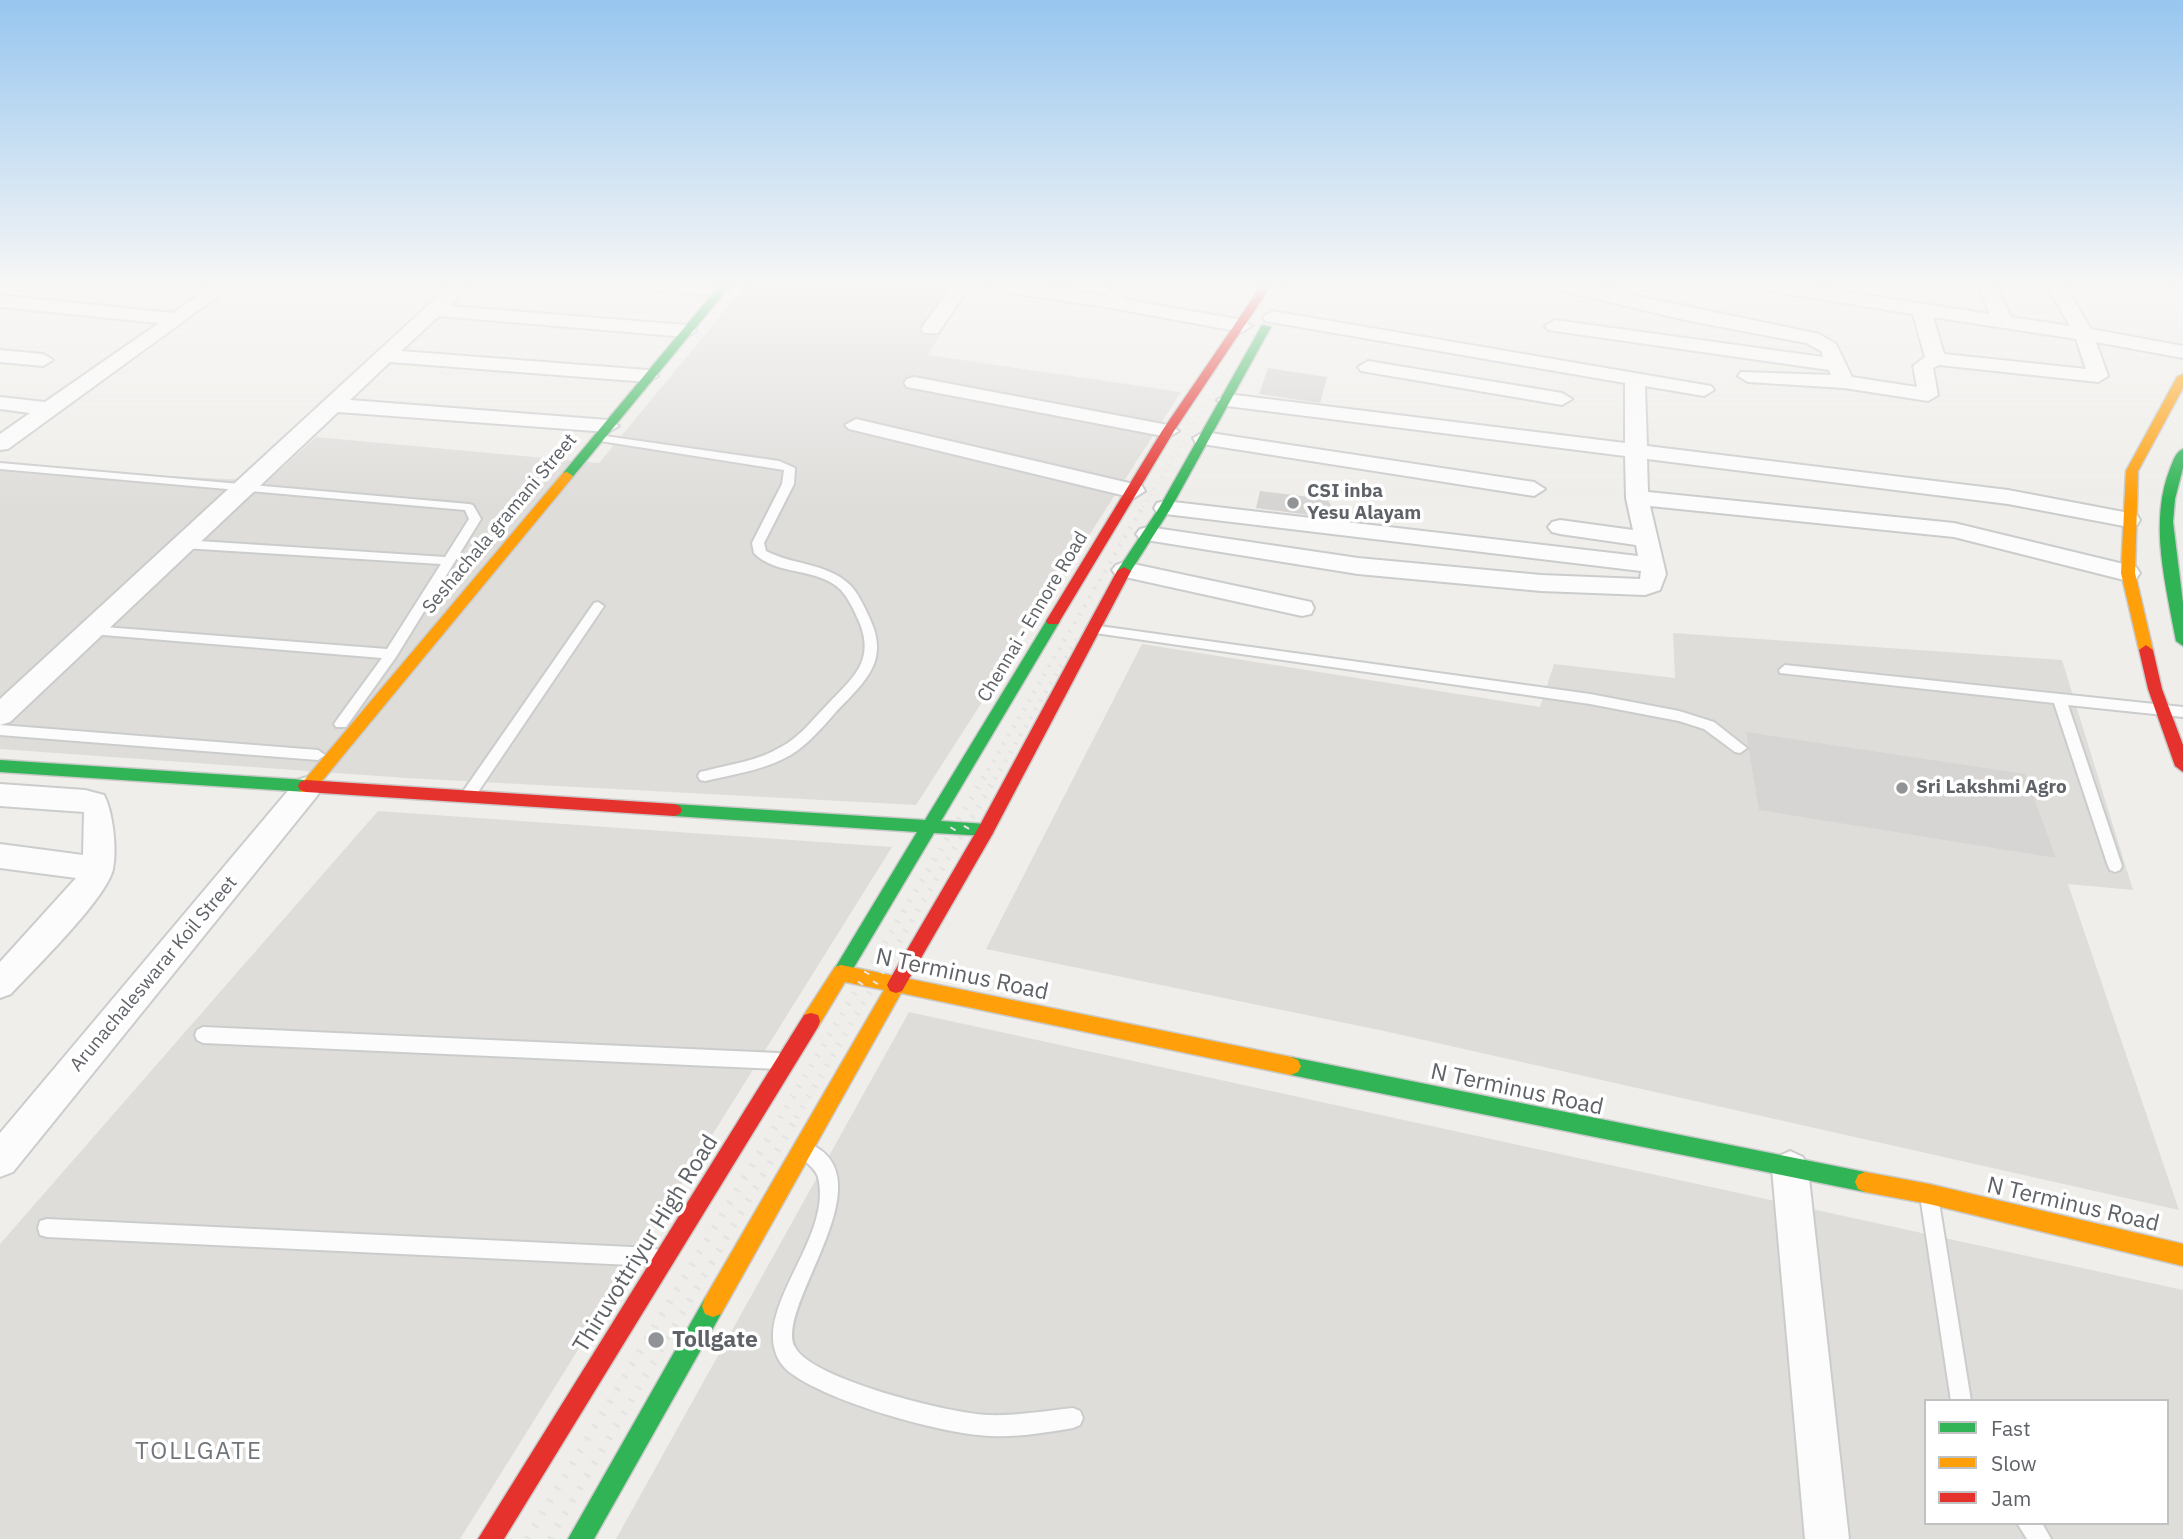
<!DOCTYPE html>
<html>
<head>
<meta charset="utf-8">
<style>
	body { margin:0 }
	#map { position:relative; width:2183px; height:1539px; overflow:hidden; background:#efeeea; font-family:"IBM Plex Sans",sans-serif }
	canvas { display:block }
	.legend { position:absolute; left:1924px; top:1399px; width:245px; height:126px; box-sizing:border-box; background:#fff; border:2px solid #bfc1c3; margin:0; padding:9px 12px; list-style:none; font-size:21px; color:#5f6368 }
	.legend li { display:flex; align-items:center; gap:14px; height:35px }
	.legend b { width:35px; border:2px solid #bfc1c3 }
</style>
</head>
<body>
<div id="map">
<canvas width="2183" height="1539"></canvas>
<ul class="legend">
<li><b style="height:9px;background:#30b455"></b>Fast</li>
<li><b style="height:9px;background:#ff9f0a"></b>Slow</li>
<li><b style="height:9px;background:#e5322d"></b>Jam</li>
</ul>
</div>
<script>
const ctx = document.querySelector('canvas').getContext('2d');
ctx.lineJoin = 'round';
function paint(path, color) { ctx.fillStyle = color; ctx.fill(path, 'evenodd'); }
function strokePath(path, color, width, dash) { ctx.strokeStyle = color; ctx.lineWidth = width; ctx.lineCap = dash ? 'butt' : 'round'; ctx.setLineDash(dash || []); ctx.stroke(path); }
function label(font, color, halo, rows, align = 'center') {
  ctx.font = font + ' "IBM Plex Sans",sans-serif'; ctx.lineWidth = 7; ctx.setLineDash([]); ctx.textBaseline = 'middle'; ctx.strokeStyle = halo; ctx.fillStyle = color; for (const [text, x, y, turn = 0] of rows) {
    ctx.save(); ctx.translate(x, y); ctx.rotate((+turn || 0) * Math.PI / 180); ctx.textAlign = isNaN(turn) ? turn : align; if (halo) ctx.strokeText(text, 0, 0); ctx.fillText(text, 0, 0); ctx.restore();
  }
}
paint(new Path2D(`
	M 745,286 L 969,286 L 928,355 L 1181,392 L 916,805 L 406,778 L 0,749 L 0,468 L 268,481 L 316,437 L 599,463 Z
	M 1673,633 L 2062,660 L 2133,890 L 2068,884 L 2179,1210 L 1384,1031 L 986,949 L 1142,644 L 1540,707 L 1554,664 L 1675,678 Z
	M 378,811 L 892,847 L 460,1539 L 0,1539 L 0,1244 Z
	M 909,1012 L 2183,1290 L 2183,1539 L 616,1539 ZM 1926,1401 L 2167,1401 L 2167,1523 L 1926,1523 Z`), '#dfddda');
paint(new Path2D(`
	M 1268,368 L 1327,377 L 1320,403 L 1259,394 Z
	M 1260,491 L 1327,499 L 1334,510 L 1324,517 L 1256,508 Z
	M 1746,732 L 2025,774 L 2056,858 L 1759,810 Z`), '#d6d5d3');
const lane = new Path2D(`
	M 2172,286 L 2183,286 L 2183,292 Z
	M 598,435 L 779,461 L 795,468 L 794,484 L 764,543 L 766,551 C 792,565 828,563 850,585 C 858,593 864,606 869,617 C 891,662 864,682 835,713 C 819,731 804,749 783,759 C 758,771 731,775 705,781 L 700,780 L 698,776 L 700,772 L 705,771 C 731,764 758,761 781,747 C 800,737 813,719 828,704 C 855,676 877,659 857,617 C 853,608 848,598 841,590 C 818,567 776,576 754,553 L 752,543 L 782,484 L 784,470 L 594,440 L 593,438 Z
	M 0,463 L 469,504 L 473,505 L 481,519 L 396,657 L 346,727 L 336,727 L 334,724 L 336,721 L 382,658 L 91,634 L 85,630 L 91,626 L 387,649 L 441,564 L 183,548 L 177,544 L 183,540 L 445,557 L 469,519 L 465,510 L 0,469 Z
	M 598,602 L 604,606 L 602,609 L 472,801 L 462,801 L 460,797 L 462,793 L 594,603 Z
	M 1092,625 L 1590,694 L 1679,711 L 1714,722 L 1747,748 L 1740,753 L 1735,752 L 1704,729 L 1679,721 L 1590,704 L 1088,632 L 1086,629 L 1088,626 Z
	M 1785,665 L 2183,707 L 2183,717 L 2068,705 L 2122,866 L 2120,870 L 2115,872 L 2110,870 L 2108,866 L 2054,703 L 1780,673 L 1779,670 Z
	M 0,725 L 318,750 L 325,755 L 318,760 L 0,735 Z
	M 203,1027 L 778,1053 L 784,1056 L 786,1061 L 784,1066 L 778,1069 L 203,1043 L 197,1040 L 195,1035 L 197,1030 Z
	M 808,1143 C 891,1177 774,1306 795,1347 C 810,1379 952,1414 988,1415 C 1016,1416 1045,1411 1073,1408 L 1080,1411 L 1083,1418 L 1080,1425 L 1073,1428 C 1042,1433 1010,1439 978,1435 C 930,1430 826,1401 788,1371 C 777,1362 772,1347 773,1333 C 777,1283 831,1228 818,1177 C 815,1167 803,1162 799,1152 L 802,1146 Z
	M 1930,1193 L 1936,1196 L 1939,1202 L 1971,1401 L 1951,1401 L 1921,1202 L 1924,1196 Z
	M 47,1219 L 652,1248 L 659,1250 L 661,1257 L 659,1264 L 652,1266 L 47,1237 L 40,1235 L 38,1228 L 40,1221 Z
	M 2017,1523 L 2042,1523 L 2051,1539 L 2027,1539 Z`);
const street = new Path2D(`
	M 211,286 L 232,286 L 8,449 L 0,450 L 0,434 L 30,413 L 0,409 L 0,397 L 45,402 L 159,323 L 0,307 L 0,295 L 173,313 Z
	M 449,286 L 469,286 L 450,306 L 686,325 L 696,331 L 686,337 L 439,316 L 401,351 L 648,370 L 658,376 L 648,382 L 390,362 L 350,400 L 608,420 L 619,426 L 608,432 L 338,412 L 10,722 L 0,725 L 0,699 Z
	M 647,286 L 723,286 L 729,291 L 720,296 L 656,291 Z
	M 952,286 L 970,286 L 938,333 L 924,333 L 921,329 Z
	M 988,286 L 1038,286 L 1106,296 L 1113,286 L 1131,286 L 1123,299 L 1242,320 L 1252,326 L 1242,332 L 1111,308 L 997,291 Z
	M 1556,286 L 1590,286 L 1819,334 L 1836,344 L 1852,377 L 1917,387 L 1913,366 L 1925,357 L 1913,314 L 1768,291 L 1759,286 L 1806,286 L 1990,314 L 1978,286 L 1996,286 L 2011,317 L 2070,326 L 2047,286 L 2065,286 L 2091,329 L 2183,346 L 2183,358 L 2096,342 L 2108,376 L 2098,382 L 1939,365 L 1933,368 L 1938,395 L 1928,401 L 1844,388 L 1748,382 L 1738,376 L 1741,372 L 1831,375 L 1829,370 L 1548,330 L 1545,326 L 1555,320 L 1823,357 L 1821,351 L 1806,343 L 1685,320 L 1559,290 ZM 1933,317 L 2076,339 L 2086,369 L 1944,354 Z
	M 1272,311 L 1711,386 L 1714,390 L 1704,396 L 1645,386 L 1647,446 L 2008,490 L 2129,513 L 2137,515 L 2140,520 L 2137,525 L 2129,527 L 2008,504 L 1647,459 L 1648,492 L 1954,523 L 2136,567 L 2140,573 L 2136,579 L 2128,581 L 1954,537 L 1650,506 L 1666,574 L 1660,590 L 1645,595 L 1541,591 L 1358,574 L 1140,539 L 1136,534 L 1140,529 L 1148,527 L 1358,558 L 1541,575 L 1640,579 L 1641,571 L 1157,513 L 1154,508 L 1157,503 L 1165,501 L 1638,556 L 1636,545 L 1560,534 L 1552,532 L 1548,527 L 1552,522 L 1560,520 L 1633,530 L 1626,498 L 1625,456 L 1227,406 L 1217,400 L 1227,394 L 1625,443 L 1625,383 L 1265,321 L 1263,317 Z
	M 0,350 L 43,354 L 53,360 L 43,366 L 0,362 Z
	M 1368,361 L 1562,393 L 1572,399 L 1562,405 L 1361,371 L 1358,367 Z
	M 914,377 L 1168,425 L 1179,431 L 1168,437 L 907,387 L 904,383 L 907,379 Z
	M 856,419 L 1142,486 L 1145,491 L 1134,498 L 849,429 L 845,425 Z
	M 1204,432 L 1534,482 L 1545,489 L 1534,496 L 1196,443 L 1193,438 Z
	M 1124,562 L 1302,600 L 1311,602 L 1314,608 L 1311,614 L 1302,616 L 1116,575 L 1112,570 L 1116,565 Z
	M 307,777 L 317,780 L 321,788 L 317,796 L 13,1172 L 0,1177 L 0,1133 L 297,780 Z
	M 0,784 L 85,790 L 104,795 C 113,812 117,849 113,869 C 107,898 34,969 11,994 L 0,998 L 0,962 L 76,878 L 0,868 L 0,844 L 83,855 L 84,812 L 0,806 Z
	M 1790,1151 L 1803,1157 L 1808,1169 L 1849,1539 L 1805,1539 L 1772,1169 L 1777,1157 Z`);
const fast = new Path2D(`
	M 719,286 L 730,286 L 571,479 L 563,479 L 563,473 Z
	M 1262,325 L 1271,327 L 1171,508 L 1129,574 L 1119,574 L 1117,571 L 1159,508 Z
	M 2183,449 L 2183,468 L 2175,499 L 2173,522 L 2183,603 L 2183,646 L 2176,641 C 2166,585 2148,521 2171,466 C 2174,459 2176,452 2183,449 Z
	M 1053,616 L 1060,621 L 941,821 L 986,824 L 992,825 L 994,830 L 992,835 L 986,836 L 934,833 L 847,979 L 841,981 L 835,979 L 832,973 L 917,832 L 674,816 L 668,814 L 666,810 L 668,806 L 674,804 L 925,820 L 1048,618 Z
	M 0,760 L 306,780 L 312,782 L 314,786 L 312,790 L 306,792 L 0,772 Z
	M 1291,1057 L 1865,1172 L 1872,1175 L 1875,1182 L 1872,1189 L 1865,1192 L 1291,1075 L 1284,1072 L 1281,1066 L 1284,1060 Z
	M 713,1295 L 721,1298 L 724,1306 L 721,1314 L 594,1539 L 568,1539 L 705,1298 Z`);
const slow = new Path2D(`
	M 2183,374 L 2183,388 L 2138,471 L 2135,573 L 2153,650 L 2146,655 L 2139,650 L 2121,573 L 2126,471 L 2177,377 Z
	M 567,472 L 573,476 L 571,479 L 313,792 L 301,792 L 299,788 L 301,784 L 563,473 Z
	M 841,965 L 1291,1057 L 1298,1060 L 1301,1066 L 1298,1072 L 1291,1075 L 901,993 L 721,1314 L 713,1317 L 705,1314 L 702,1306 L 705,1298 L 884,990 L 845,982 L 818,1027 L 811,1029 L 804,1027 L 802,1021 L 804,1015 L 835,967 Z
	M 1865,1172 L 1929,1184 L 2183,1244 L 2183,1266 L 1929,1204 L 1865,1192 L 1858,1189 L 1855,1182 L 1858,1175 Z`);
const jam = new Path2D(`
	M 1261,286 L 1271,286 L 1174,431 L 1058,624 L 1048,624 L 1046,621 L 1162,431 Z
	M 1124,567 L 1131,571 L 992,835 L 902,991 L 896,993 L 890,991 L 887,985 L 890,979 L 980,825 L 1117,571 Z
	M 2146,645 L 2153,650 L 2162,689 L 2183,745 L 2183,772 L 2175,766 L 2148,689 L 2139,650 Z
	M 306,780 L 674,804 L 680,806 L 682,810 L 680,814 L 674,816 L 306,792 L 300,790 L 298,786 L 300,782 Z
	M 811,1013 L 818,1015 L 820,1021 L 818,1027 L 504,1539 L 478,1539 L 804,1015 Z`);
strokePath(lane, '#cbcccc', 4);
strokePath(street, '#cbcccc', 4);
strokePath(fast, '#cacacb', 3);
strokePath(slow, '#cacacb', 3);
strokePath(jam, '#cacacb', 3);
paint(lane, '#fdfcfc');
paint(street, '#fdfcfc');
paint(fast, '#30b455');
paint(slow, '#ff9f0a');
paint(jam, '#e5322d');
strokePath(new Path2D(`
	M 1143,507 L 1279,286`), '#e4e4e4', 3.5, [1, 6]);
strokePath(new Path2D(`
	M 983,779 L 1144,505
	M 995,779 L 1079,635`), '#e4e4e4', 4.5, [2, 8]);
strokePath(new Path2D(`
	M 780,1118 L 984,777
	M 796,1118 L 996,777`), '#e4e4e4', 6, [2, 10]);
strokePath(new Path2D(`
	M 527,1539 L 781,1117
	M 550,1539 L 797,1117`), '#e4e4e4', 7, [2.5, 12]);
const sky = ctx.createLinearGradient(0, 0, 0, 502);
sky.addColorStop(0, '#97c6ef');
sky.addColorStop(0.57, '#f8f7f6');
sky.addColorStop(1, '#f8f7f600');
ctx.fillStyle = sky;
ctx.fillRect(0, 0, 2183, 502);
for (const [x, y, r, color] of [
	[1293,503,7,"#919496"],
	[1902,788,7,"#919496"],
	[656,1340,9,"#919496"]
]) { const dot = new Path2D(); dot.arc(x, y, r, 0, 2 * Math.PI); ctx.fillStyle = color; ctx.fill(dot); strokePath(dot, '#fff', 2.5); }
label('bold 19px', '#5f6368', '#fff', [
	["CSI inba",1307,492],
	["Yesu Alayam",1307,514],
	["Sri Lakshmi Agro",1916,788]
], 'left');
label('19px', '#5f6368', '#fff', [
	["Seshachala gramani Street",500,524,-50],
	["Chennai - Ennore Road",1033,617,-59],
	["Arunachaleswarar Koil Street",154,974,-50]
]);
label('23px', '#5f6368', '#fff', [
	["N Terminus Road",962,975,12],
	["N Terminus Road",1517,1090,12],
	["N Terminus Road",2073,1205,13],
	["Thiruvottriyur High Road",646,1244,-58]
]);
label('bold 23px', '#5f6368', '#fff', [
	["Tollgate",672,1340]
], 'left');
ctx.letterSpacing = '2px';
label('24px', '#70757a', '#fff', [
	["TOLLGATE",199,1452]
]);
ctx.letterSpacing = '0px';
</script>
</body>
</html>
